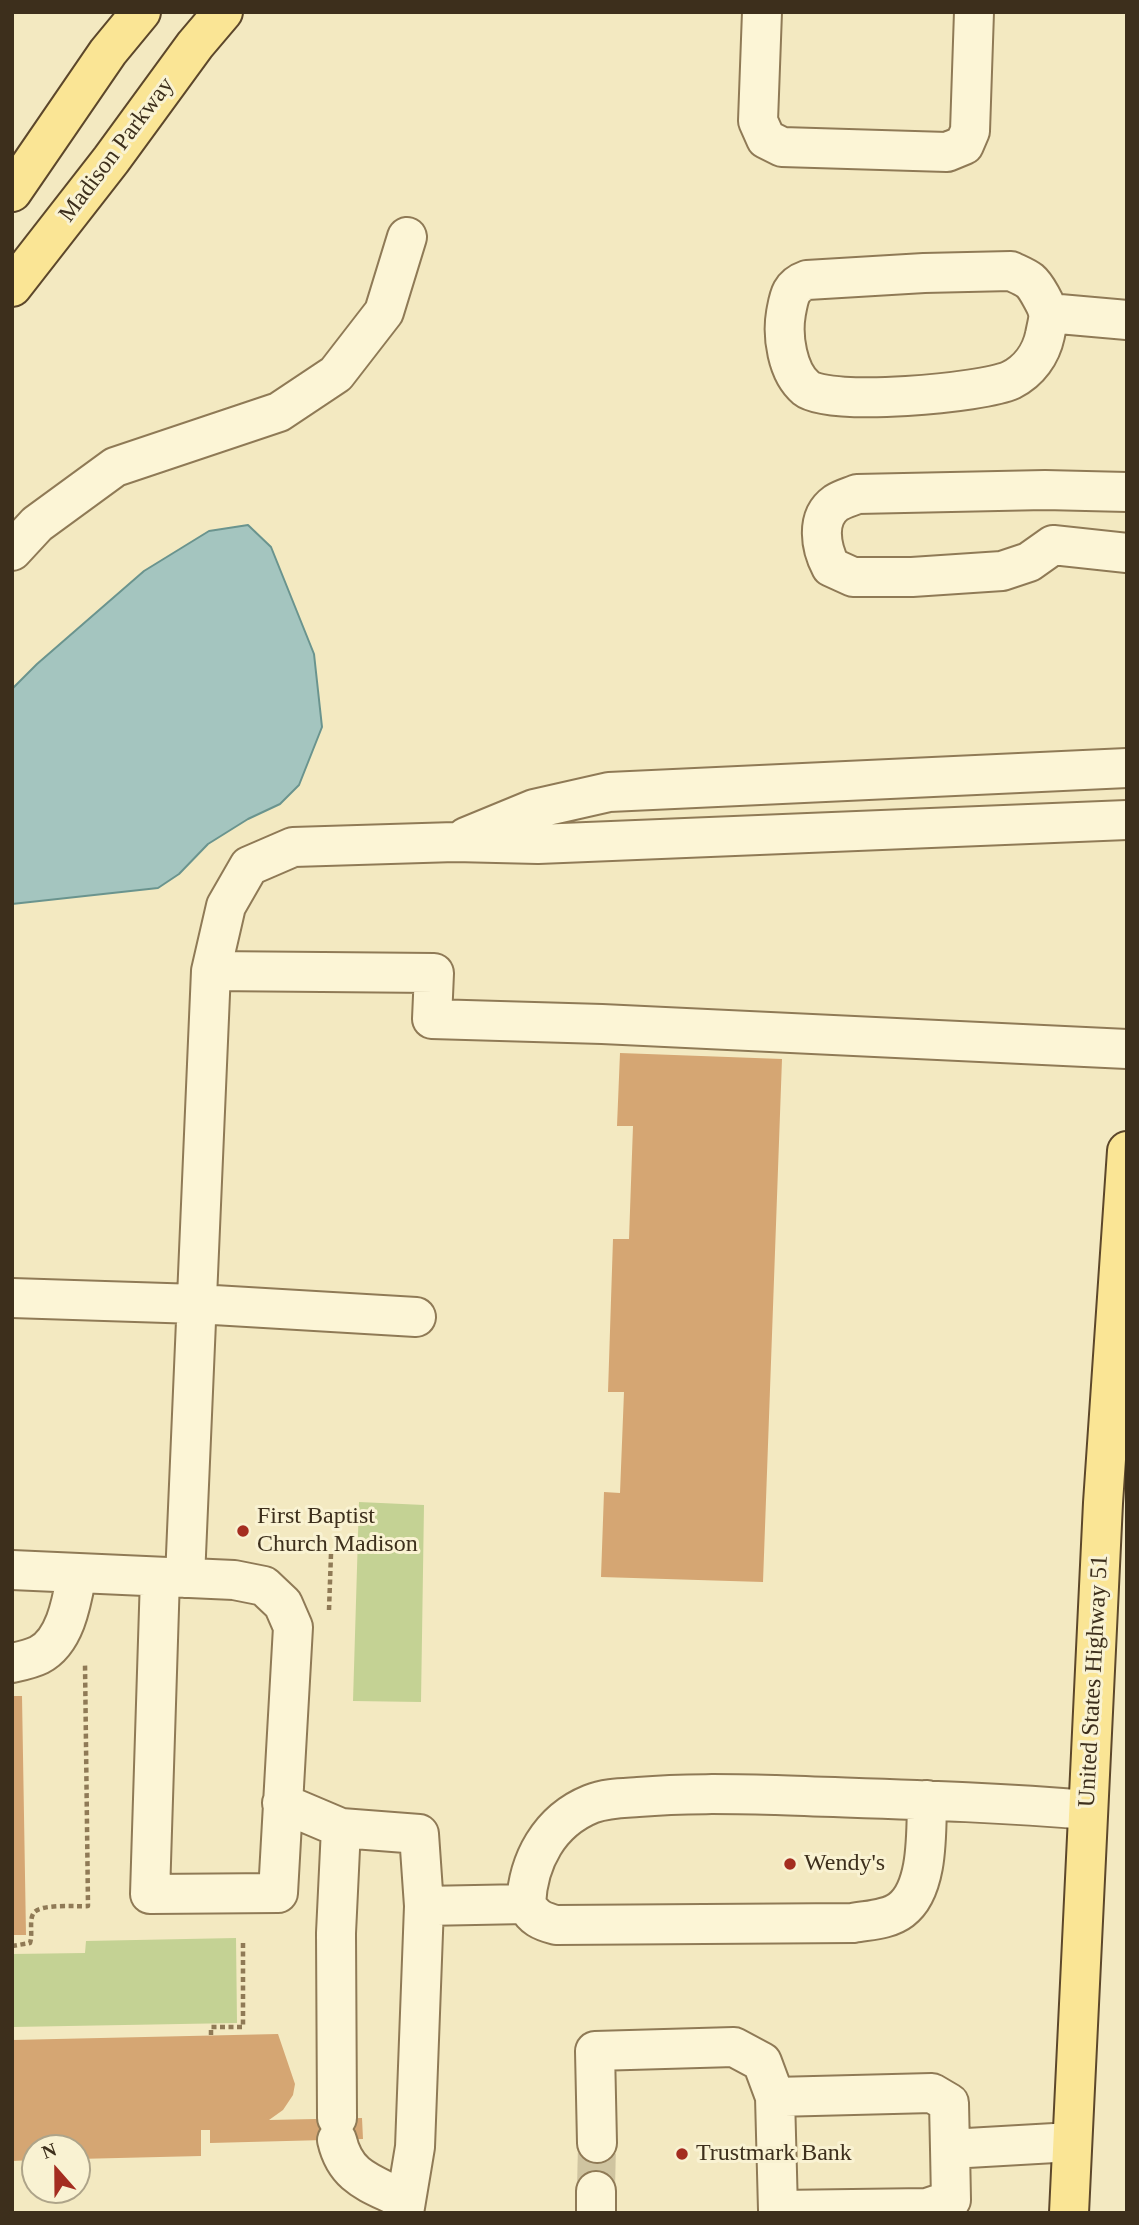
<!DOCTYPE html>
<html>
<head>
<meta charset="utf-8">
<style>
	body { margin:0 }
	#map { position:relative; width:1139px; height:2225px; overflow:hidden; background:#f3e9c1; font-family:Georgia,serif }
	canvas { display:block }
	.frame { position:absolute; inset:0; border:14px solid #3d2f1c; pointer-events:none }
	.north { position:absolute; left:21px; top:2134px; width:70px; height:70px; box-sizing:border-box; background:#f9f2d2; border:2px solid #aea489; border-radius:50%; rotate:339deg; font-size:19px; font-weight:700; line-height:28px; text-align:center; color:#3d2f1c }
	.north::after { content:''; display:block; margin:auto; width:24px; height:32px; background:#a42d20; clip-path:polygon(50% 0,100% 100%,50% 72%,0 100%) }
</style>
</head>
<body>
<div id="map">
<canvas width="1139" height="2225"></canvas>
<div class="frame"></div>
<div class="north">N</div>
</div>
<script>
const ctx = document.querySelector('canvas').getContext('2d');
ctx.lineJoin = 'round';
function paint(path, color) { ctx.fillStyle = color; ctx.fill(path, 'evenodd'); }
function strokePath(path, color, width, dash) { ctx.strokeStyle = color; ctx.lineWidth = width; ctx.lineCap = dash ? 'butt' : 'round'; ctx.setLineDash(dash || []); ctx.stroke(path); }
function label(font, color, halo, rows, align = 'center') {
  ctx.font = font + ' Georgia,serif'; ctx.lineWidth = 6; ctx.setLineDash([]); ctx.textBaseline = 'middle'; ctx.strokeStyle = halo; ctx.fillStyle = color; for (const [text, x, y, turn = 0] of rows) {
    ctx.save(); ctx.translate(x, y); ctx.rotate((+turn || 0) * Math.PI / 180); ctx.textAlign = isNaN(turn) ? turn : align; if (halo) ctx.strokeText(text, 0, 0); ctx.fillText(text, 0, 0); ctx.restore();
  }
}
paint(new Path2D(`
	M 359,1502 L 424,1505 L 421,1702 L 353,1701 Z
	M 236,1938 L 237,2023 L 12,2027 L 12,1954 L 85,1953 L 86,1941 Z`), '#c4d294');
const water = new Path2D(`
	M 248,525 L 271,547 L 314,654 L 322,727 L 299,785 L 280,804 L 248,819 L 208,844 L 179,874 L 158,888 L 12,904 L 12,689 L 37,664 L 144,571 L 209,531 Z`);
paint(water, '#a4c5bf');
strokePath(water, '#6a948e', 2);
paint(new Path2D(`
	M 620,1053 L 782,1059 L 763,1582 L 601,1577 L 604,1492 L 620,1493 L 624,1392 L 608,1392 L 613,1239 L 629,1239 L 633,1126 L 617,1126 Z
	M 12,1696 L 22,1696 L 26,1935 L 12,1935 Z
	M 278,2034 L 295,2084 L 293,2095 L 283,2110 L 269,2120 L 362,2118 L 363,2139 L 210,2143 L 210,2130 L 201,2130 L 201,2156 L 77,2159 L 77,2148 L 35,2148 L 35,2160 L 12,2161 L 12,2040 Z`), '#d5a673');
strokePath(new Path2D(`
	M 596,2191 L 597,2143`), '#cfc4a0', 38, [38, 19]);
const minor = new Path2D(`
	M 762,12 L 758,121 L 766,139 L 782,147 L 947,152 L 964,145 L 970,131 L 974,12
	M 1011,271 C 1017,274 1025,277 1030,281 C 1036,286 1047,306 1048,313 C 1049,319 1046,329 1045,335 C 1041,354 1029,371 1011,380 C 983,393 829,407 806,388 C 787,372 782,336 786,313 C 789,297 790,286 807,280 L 924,273 Z
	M 1048,313 L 1127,320
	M 1127,492 L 1045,490 L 857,494 C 850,497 842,499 836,503 C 815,518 821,548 831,567 L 853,577 L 912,577 L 1002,571 L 1029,562 L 1053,545 L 1127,553
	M 12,551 L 37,524 L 115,467 L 279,412 L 336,374 L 384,312 L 407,237
	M 466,837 L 534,809 L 609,792 L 1127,768
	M 211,971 L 434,973 L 432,1019 L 602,1024 L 1127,1049
	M 12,1298 L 197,1304 L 416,1317
	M 12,1570 L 234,1580 L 264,1586 L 283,1604 L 293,1627 L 278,1893 L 150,1894 L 160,1577
	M 185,1578 L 211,971 L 226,906 L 249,866 L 293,847 L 455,842 L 538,844 L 1127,820
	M 12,1663 C 21,1661 31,1659 39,1655 C 66,1641 72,1600 77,1573
	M 282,1803 L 341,1828 L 419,1834 L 424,1906 L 415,2147 L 404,2213
	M 526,1904 C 534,1918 541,1921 556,1925 L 853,1923 C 869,1920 888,1920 901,1910 C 929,1889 926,1832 927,1800
	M 424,1906 L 526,1904 C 528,1861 549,1821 591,1804 C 606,1798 623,1798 638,1797 C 684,1793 729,1794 776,1795 C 880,1799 984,1801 1088,1810
	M 337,2118 L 336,1933 L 341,1828
	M 337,2140 C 346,2179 372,2183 404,2200
	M 597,2143 L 595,2051 L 734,2047 L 762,2062 L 775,2097
	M 950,2149 L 951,2200 L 927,2208 L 778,2210 L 775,2097 L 932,2093 L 949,2103 L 950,2149 L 1072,2142
	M 596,2191 L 596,2213`);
const major = new Path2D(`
	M 12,192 L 108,52 L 141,12
	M 12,287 L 111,160 L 195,45 L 223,12
	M 1069,2213 L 1103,1503 L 1127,1151`);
strokePath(minor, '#8f7a56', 42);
strokePath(major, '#5c472b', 42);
strokePath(new Path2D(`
	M 329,1610 L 331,1554
	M 12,1946 L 30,1943 C 33,1934 29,1922 33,1914 C 38,1903 77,1907 88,1906 L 85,1664
	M 211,2035 L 211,2027 L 243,2027 L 243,1940`), '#8f7a56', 4.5, [5, 3.5]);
strokePath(minor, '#fcf5d6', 38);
strokePath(major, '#fae595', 38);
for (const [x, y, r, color] of [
	[243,1531,7,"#a42d20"],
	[790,1864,7,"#a42d20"],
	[682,2154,7,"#a42d20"]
]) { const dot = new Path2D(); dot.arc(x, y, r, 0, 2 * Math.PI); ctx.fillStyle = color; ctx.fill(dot); strokePath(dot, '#f9f2d2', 2.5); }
label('24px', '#3d2f1c', '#f9f2d2', [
	["Madison Parkway",117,150,-53],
	["United States Highway 51",1094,1681,-87]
]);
label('24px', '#3d2f1c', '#f9f2d2', [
	["First Baptist",257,1517],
	["Church Madison",257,1545],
	["Wendy's",804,1864],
	["Trustmark Bank",696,2154]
], 'left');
</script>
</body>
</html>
